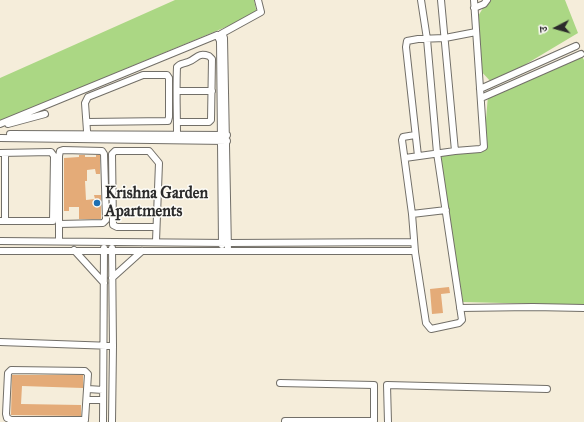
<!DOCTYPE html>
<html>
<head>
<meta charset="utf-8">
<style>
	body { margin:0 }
	#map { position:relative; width:584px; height:422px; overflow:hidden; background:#f5edda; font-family:"IM FELL Great Primer","Noto Serif Devanagari",serif }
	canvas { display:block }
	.north { position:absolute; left:536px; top:8px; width:40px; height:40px; -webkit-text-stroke:3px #fdfcf7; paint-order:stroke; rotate:264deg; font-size:11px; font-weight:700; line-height:16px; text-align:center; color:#2b2b2b }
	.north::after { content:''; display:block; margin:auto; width:14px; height:18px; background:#2b2b2b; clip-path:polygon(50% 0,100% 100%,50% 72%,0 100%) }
</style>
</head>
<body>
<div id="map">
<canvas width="584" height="422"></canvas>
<div class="north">उ</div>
</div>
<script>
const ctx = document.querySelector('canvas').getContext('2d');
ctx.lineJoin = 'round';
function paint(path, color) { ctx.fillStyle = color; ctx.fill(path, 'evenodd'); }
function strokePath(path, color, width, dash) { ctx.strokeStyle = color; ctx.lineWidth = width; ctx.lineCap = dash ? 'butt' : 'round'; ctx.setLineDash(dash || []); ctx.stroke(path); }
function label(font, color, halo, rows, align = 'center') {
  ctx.font = font + ' "IM FELL Great Primer",serif'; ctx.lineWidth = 3; ctx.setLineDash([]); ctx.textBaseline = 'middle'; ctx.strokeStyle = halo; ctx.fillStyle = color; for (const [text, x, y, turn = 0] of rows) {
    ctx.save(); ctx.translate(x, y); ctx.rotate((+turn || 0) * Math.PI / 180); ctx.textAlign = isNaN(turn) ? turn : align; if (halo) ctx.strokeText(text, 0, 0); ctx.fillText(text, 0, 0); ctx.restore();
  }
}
paint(new Path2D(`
	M 175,0 L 254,0 L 257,14 L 0,121 L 0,78 Z
	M 488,0 L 565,0 L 578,33 L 501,79 L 492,83 L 479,69 L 475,21 Z
	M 581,54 L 584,60 L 584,305 L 463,302 L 437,153 L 484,145 L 488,95 Z`), '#abd784');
paint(new Path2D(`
	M 79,155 L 85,155 L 85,157 L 96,157 L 96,155 L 100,155 L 100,174 L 96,174 L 95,169 L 87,170 L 87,181 L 85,181 L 86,200 L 95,199 L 94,195 L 101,195 L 101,219 L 79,219 L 79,207 L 69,207 L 69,211 L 64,211 L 64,158 L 79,157 Z
	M 449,287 L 450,293 L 441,294 L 443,313 L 432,314 L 430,289 Z
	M 12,375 L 83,375 L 83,388 L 22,386 L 21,404 L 81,405 L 81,416 L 11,415 Z`), '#e4ab78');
const minor = new Path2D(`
	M 474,8 L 484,4 L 487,0
	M 221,34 L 261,12 L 258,0
	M 217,35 L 220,41 L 222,245
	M 480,89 L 576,46
	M 177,91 L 212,91
	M 481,98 L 581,54
	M 87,122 L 168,121 L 169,117 L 169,78 L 167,75 L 143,75 L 88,97 L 85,103 L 87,131 L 88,134
	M 177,122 L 209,122 L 211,120 L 212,59 L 209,56 C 197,52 197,59 188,62 C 183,64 180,63 177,67 C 176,90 177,112 177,135
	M 0,124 L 217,35 L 223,35 L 224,38 L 228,251
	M 8,124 L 45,114
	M 10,134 L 227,135
	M 415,135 L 403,137 L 402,140 L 412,214 L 415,252 L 426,323 L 431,329 L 459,323 L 462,320 L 437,153 L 427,39 L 421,0
	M 0,138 L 227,141
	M 455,151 L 480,149 L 484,147 L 474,0
	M 0,153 L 51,152 L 54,156 L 53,221 L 0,221
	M 418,156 L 406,47 L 407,41 L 418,39 L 445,38 L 476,32
	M 405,158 L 455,151 L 441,0
	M 412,214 L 446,210
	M 5,221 L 5,153
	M 59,224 L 103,223 L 106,220 L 104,154 L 102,151 L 63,150 L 60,151 L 59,156 L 59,241
	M 0,241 L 228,243 L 414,242
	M 156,241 L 159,163 L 149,151 L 115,151 L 112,154 L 113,225 L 117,227 L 156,227
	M 74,250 L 104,283
	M 0,251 L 415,251
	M 112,278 L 142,251
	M 460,308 L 533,307 L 584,308
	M 0,342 L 113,346
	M 11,370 L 85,371 L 88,374 L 85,420 L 11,420 L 7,418 L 6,414 L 8,373 Z
	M 280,383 L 374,385 L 374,421 L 285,421 L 285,422
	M 88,389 L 103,390
	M 87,400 L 103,400
	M 103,422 L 104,248
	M 112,422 L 113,346 L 112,248
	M 388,422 L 387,385 L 547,389`);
strokePath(minor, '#726f68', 8);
strokePath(minor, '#fff', 6);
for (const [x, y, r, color] of [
	[97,203,4,"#1f6fb2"]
]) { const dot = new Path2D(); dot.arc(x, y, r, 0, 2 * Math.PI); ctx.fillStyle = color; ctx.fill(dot); strokePath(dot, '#fdfcf7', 1.5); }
label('bold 16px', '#2b2b2b', '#fdfcf7', [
	["Krishna Garden",105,194],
	["Apartments",105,212]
], 'left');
</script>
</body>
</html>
